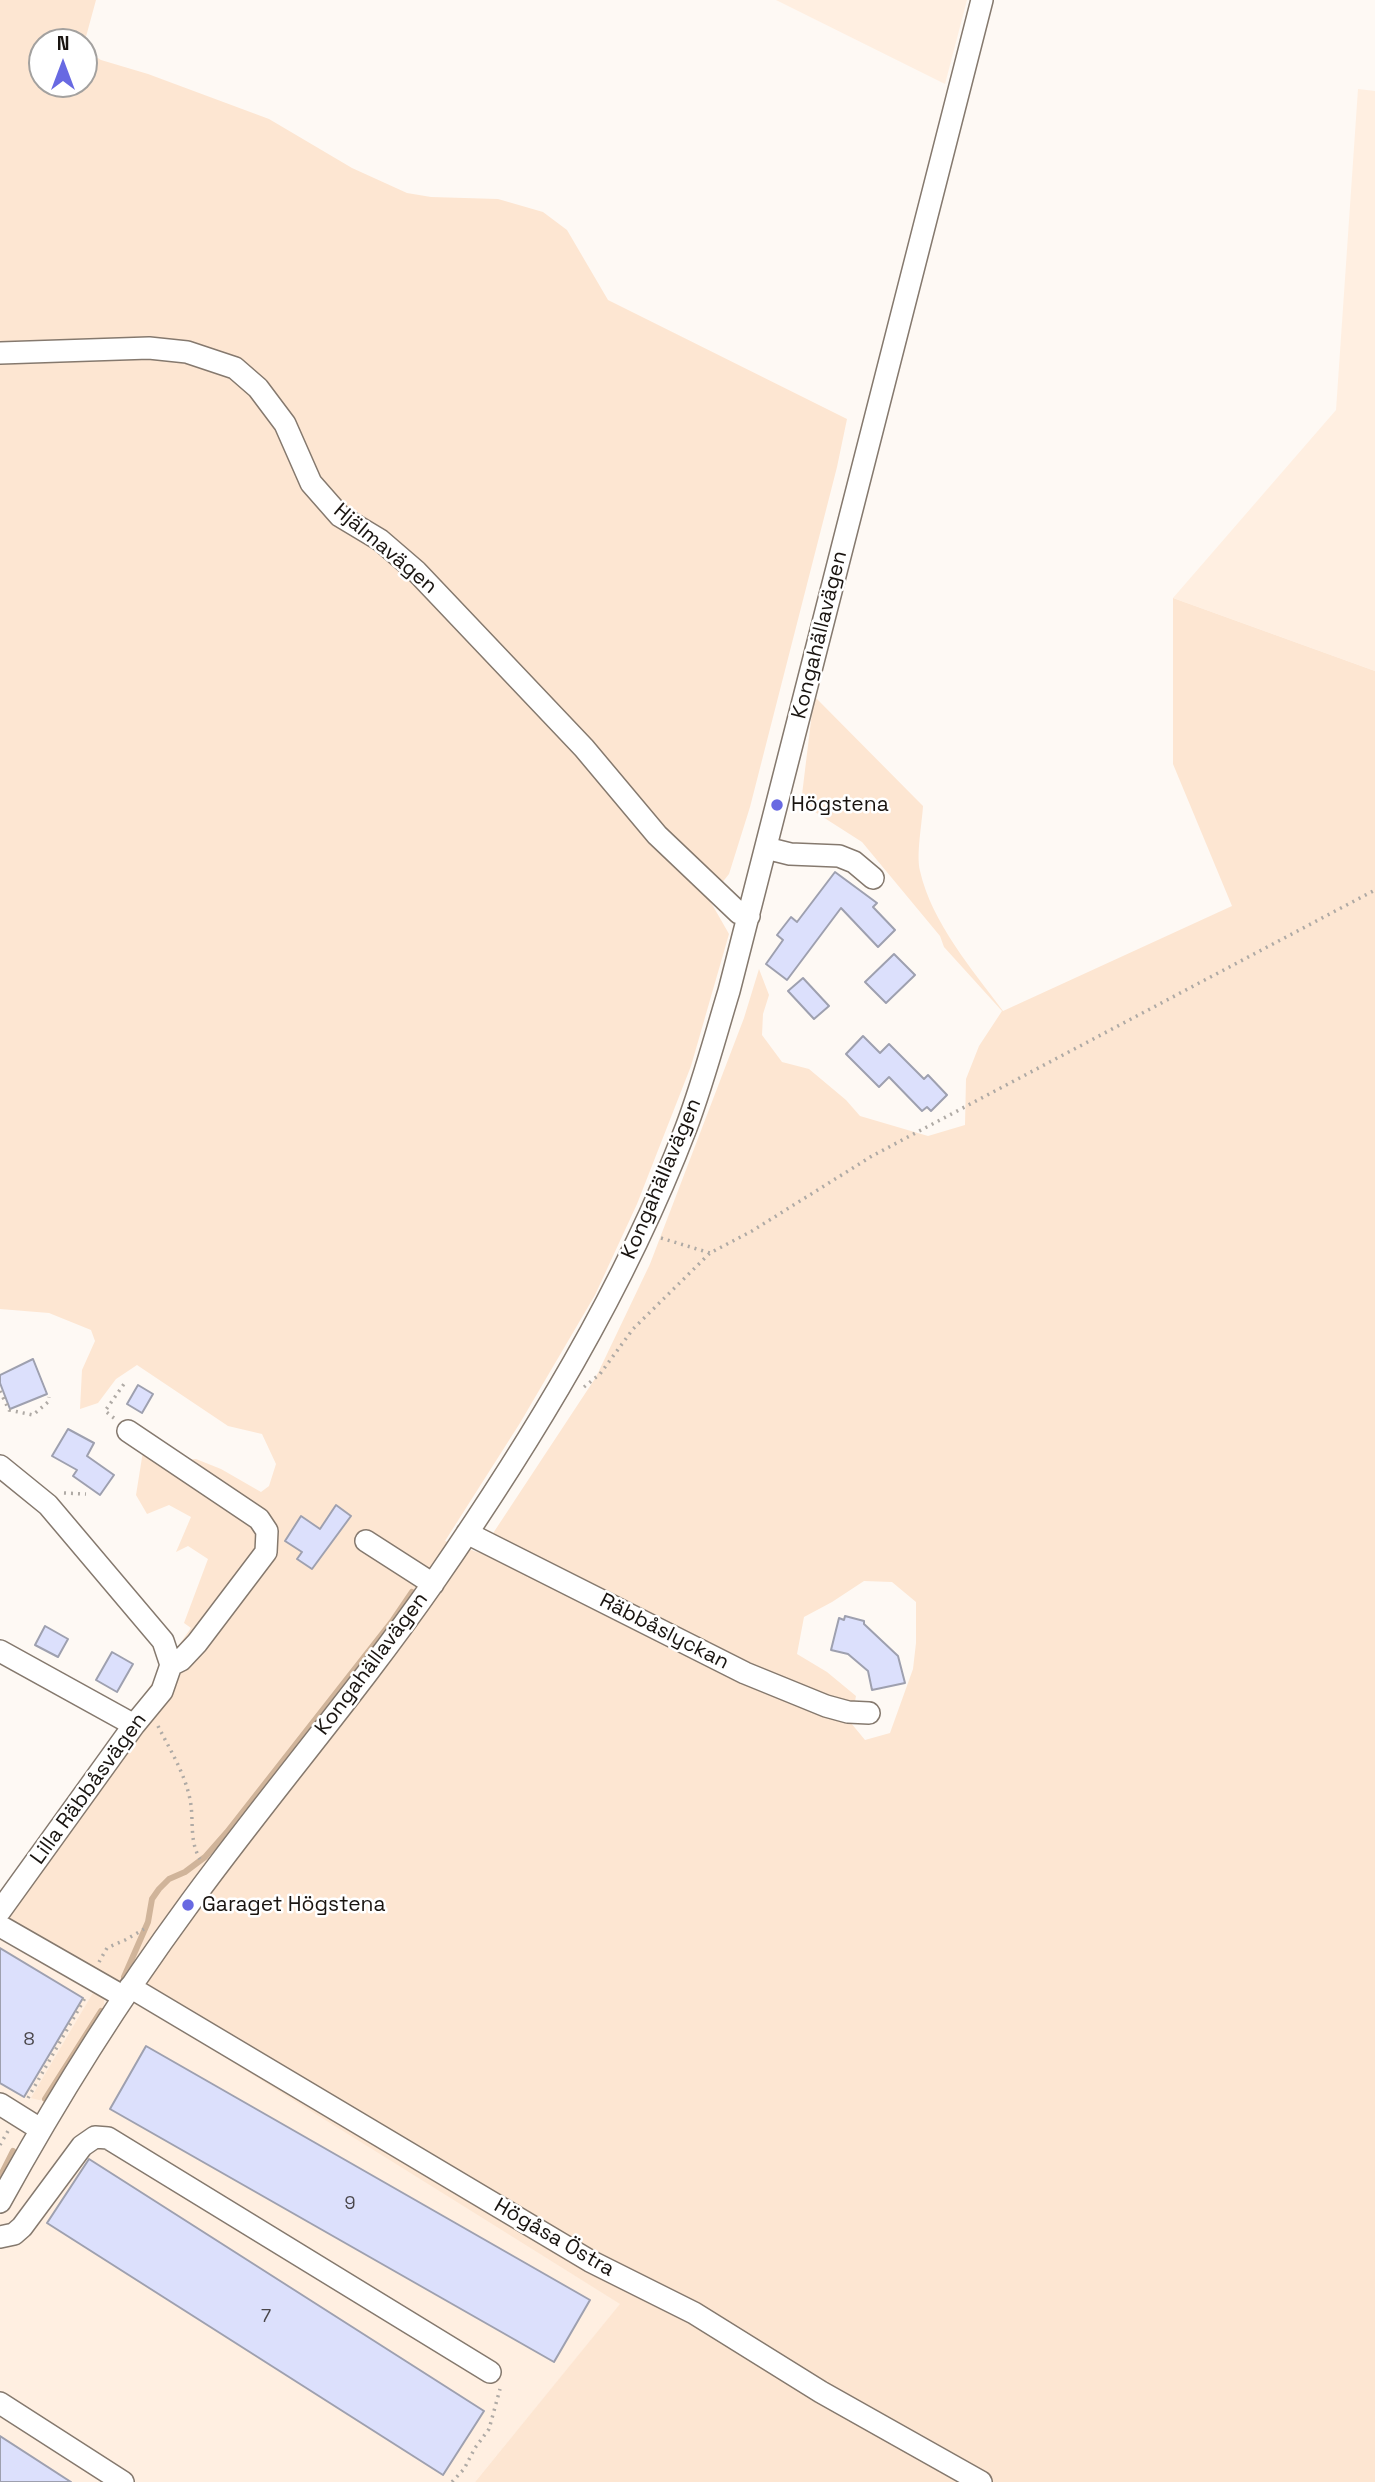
<!DOCTYPE html>
<html>
<head>
<meta charset="utf-8">
<style>
	body { margin:0 }
	#map { position:relative; width:1375px; height:2482px; overflow:hidden; background:#fef9f4; font-family:"Space Grotesk",sans-serif }
	canvas { display:block }
	.north { position:absolute; left:28px; top:28px; width:70px; height:70px; box-sizing:border-box; background:#fff; border:2px solid #a3a19f; border-radius:50%; rotate:0deg; font-size:19px; font-weight:700; line-height:28px; text-align:center; color:#191410 }
	.north::after { content:''; display:block; margin:auto; width:24px; height:32px; background:#6869e2; clip-path:polygon(50% 0,100% 100%,50% 72%,0 100%) }
</style>
</head>
<body>
<div id="map">
<canvas width="1375" height="2482"></canvas>
<div class="north">N</div>
</div>
<script>
const ctx = document.querySelector('canvas').getContext('2d');
ctx.lineJoin = 'round';
function paint(path, color) { ctx.fillStyle = color; ctx.fill(path, 'evenodd'); }
function strokePath(path, color, width, dash) { ctx.strokeStyle = color; ctx.lineWidth = width; ctx.lineCap = dash ? 'butt' : 'round'; ctx.setLineDash(dash || []); ctx.stroke(path); }
function label(font, color, halo, rows, align = 'center') {
  ctx.font = font + ' "Space Grotesk",sans-serif'; ctx.lineWidth = 5; ctx.setLineDash([]); ctx.textBaseline = 'middle'; ctx.strokeStyle = halo; ctx.fillStyle = color; for (const [text, x, y, turn = 0] of rows) {
    ctx.save(); ctx.translate(x, y); ctx.rotate((+turn || 0) * Math.PI / 180); ctx.textAlign = isNaN(turn) ? turn : align; if (halo) ctx.strokeText(text, 0, 0); ctx.fillText(text, 0, 0); ctx.restore();
  }
}
paint(new Path2D(`
	M 776,0 L 967,0 L 945,84 Z
	M 1358,89 L 1375,91 L 1375,671 L 1173,598 L 1336,410 Z
	M 0,1915 L 161,2018 L 328,2119 L 621,2304 L 475,2482 L 0,2482 Z`), '#ffefe1');
paint(new Path2D(`
	M 0,0 L 96,0 L 84,44 L 42,42 L 42,84 L 84,84 L 84,49 L 101,60 L 148,74 L 269,119 L 352,168 L 407,193 L 431,197 L 498,199 L 543,212 L 567,230 L 608,300 L 847,419 L 837,467 L 750,807 L 729,874 L 709,899 L 729,934 L 691,1066 L 637,1204 L 595,1295 L 520,1423 L 445,1541 L 480,1553 L 596,1377 L 650,1264 L 744,1018 L 759,969 L 769,995 L 763,1014 L 762,1035 L 782,1062 L 809,1069 L 846,1100 L 860,1116 L 928,1136 L 965,1125 L 966,1079 L 979,1046 L 1002,1011 L 944,947 L 940,936 L 862,842 L 801,803 L 814,696 L 923,806 C 922,824 916,854 920,871 C 932,923 972,969 1003,1011 L 1232,906 L 1173,764 L 1173,598 L 1375,671 L 1375,2482 L 475,2482 L 620,2304 C 414,2174 205,2047 0,1915 L 0,1892 L 10,1884 L 191,1628 L 184,1623 L 208,1559 L 188,1546 L 176,1552 L 191,1517 L 169,1505 L 147,1514 L 136,1495 L 144,1445 L 181,1460 L 196,1459 L 221,1469 L 261,1492 L 269,1486 L 276,1464 L 262,1434 L 228,1426 L 137,1365 L 116,1379 L 98,1403 L 80,1409 L 82,1370 L 95,1341 L 91,1330 L 49,1313 L 0,1309 ZM 864,1581 L 892,1582 L 916,1602 L 916,1643 L 913,1669 L 890,1733 L 865,1740 L 851,1723 L 856,1696 L 827,1672 L 797,1654 L 804,1617 L 832,1602 Z
	M 97,1986 L 104,1993 L 104,2009 L 47,2099 L 39,2100 L 31,2098 Z`), '#fde6d2');
strokePath(new Path2D(`
	M 124,1977 L 148,1922 L 152,1899 L 159,1889 L 169,1879 L 185,1872 L 205,1857 L 227,1832 L 393,1620 L 412,1592
	M 45,2099 L 101,2011
	M 0,2177 L 13,2151`), '#d0b49a', 6);
const building = new Path2D(`
	M 835,872 L 877,903 L 873,907 L 895,930 L 878,947 L 841,908 L 787,980 L 766,964 L 783,940 L 777,935 L 791,917 L 797,922 Z
	M 894,954 L 915,975 L 886,1003 L 865,982 Z
	M 803,978 L 829,1006 L 814,1019 L 788,991 Z
	M 863,1036 L 880,1053 L 889,1044 L 924,1079 L 928,1075 L 947,1095 L 931,1111 L 927,1107 L 922,1111 L 889,1077 L 879,1087 L 846,1054 Z
	M 33,1359 L 47,1394 L 10,1409 L 0,1383 L 0,1375 Z
	M 138,1385 L 153,1394 L 142,1413 L 127,1404 Z
	M 68,1429 L 94,1443 L 87,1456 L 114,1475 L 100,1495 L 73,1476 L 77,1470 L 52,1456 Z
	M 336,1505 L 351,1516 L 312,1569 L 297,1559 L 302,1552 L 285,1541 L 301,1516 L 320,1529 Z
	M 845,1616 L 864,1621 L 864,1624 L 898,1656 L 905,1683 L 872,1690 L 868,1671 L 848,1654 L 831,1650 L 839,1618 L 844,1620 Z
	M 45,1626 L 68,1639 L 58,1657 L 35,1645 Z
	M 112,1652 L 133,1664 L 117,1692 L 96,1680 Z
	M 0,1948 L 83,1998 L 24,2097 L 0,2083 Z
	M 146,2046 L 590,2300 L 554,2362 L 110,2109 Z
	M 89,2159 L 484,2411 L 443,2475 L 47,2223 Z
	M 0,2436 L 71,2482 L 0,2482 Z`);
paint(building, '#dce0fc');
strokePath(building, '#9ea0af', 2);
const minor = new Path2D(`
	M 0,353 L 149,348 L 187,352 L 235,368 L 258,388 L 285,424 L 311,483 L 340,516 L 380,540 L 416,571 L 584,748 L 657,835 L 739,913 L 749,916
	M 766,848 L 790,854 L 839,856 L 854,862 L 873,878
	M 128,1431 L 259,1519 L 267,1531 L 266,1552 L 197,1643 L 181,1660 L 171,1665
	M 0,1466 L 48,1505 L 163,1641 L 171,1665 L 162,1691 L 134,1725 L 0,1911
	M 467,1533 L 745,1673 L 826,1706 L 848,1712 L 869,1713
	M 366,1541 L 433,1584
	M 0,1651 L 134,1725
	M 0,1926 L 124,1997
	M 130,1987 L 590,2261 L 694,2313 L 821,2392 L 981,2482
	M 0,2104 L 40,2129
	M 0,2202 C 56,2100 118,2001 187,1907 C 267,1797 356,1694 434,1582 C 532,1440 624,1290 686,1128 C 703,1083 715,1037 729,991 L 982,0
	M 0,2237 L 14,2234 L 22,2227 L 82,2146 L 95,2137 L 108,2138 L 490,2372
	M 0,2403 L 123,2482`);
strokePath(minor, '#85796e', 24);
strokePath(new Path2D(`
	M 661,1238 L 710,1253
	M 584,1387 L 600,1374 L 633,1329 L 710,1253 L 752,1231 L 872,1156 L 1375,890
	M 0,1391 L 9,1410 L 33,1415 L 48,1402 L 49,1397
	M 114,1418 L 105,1411 L 124,1384
	M 64,1493 L 86,1494
	M 158,1726 C 169,1748 183,1770 189,1795 C 195,1817 188,1839 200,1859
	M 99,1962 L 107,1948 L 125,1940 L 144,1929
	M 28,2098 L 85,1998
	M 0,2145 L 8,2131
	M 452,2482 L 464,2469 L 475,2448 L 489,2429 L 500,2389`), '#afaaa5', 3.5, [2, 5]);
strokePath(minor, '#fff', 21);
for (const [x, y, r, color] of [
	[777,805,7,"#6869e2"],
	[188,1905,7,"#6869e2"]
]) { const dot = new Path2D(); dot.arc(x, y, r, 0, 2 * Math.PI); ctx.fillStyle = color; ctx.fill(dot); strokePath(dot, '#fff', 2.5); }
label('18px', '#4a474b', null, [
	["8",29,2040],
	["9",350,2204],
	["7",266,2317]
]);
label('21px', '#191410', '#fff', [
	["Hjälmavägen",385,549,40],
	["Kongahällavägen",820,635,-76],
	["Kongahällavägen",662,1179,-67],
	["Räbbåslyckan",664,1632,27],
	["Kongahällavägen",372,1664,-53],
	["Lilla Räbbåsvägen",89,1789,-54],
	["Högåsa Östra",554,2238,30]
]);
label('21px', '#191410', '#fff', [
	["Högstena",791,805],
	["Garaget Högstena",202,1905]
], 'left');
</script>
</body>
</html>
